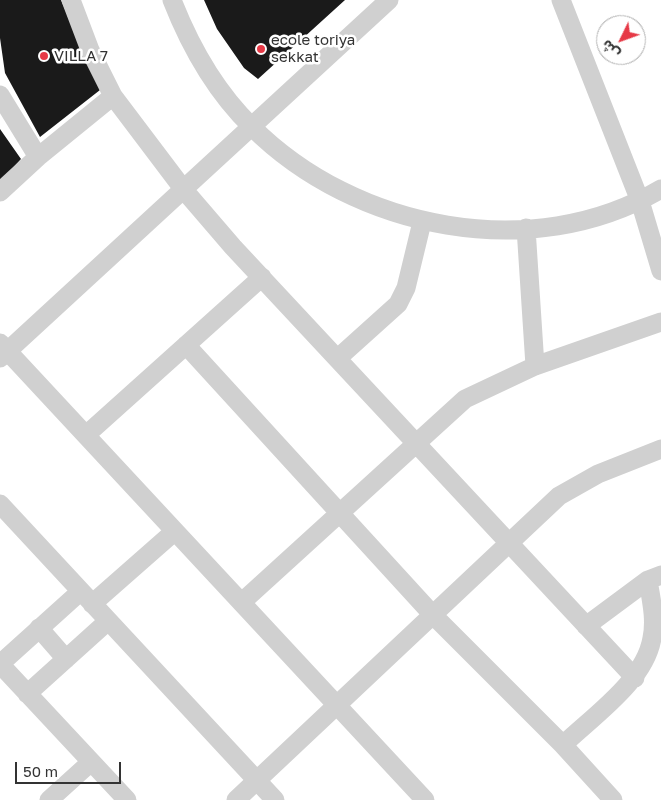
<!DOCTYPE html>
<html>
<head>
<meta charset="utf-8">
<style>
	body { margin:0 }
	#map { position:relative; width:661px; height:800px; overflow:hidden; background:#fff; font-family:"Golos Text","Noto Sans Arabic",sans-serif }
	canvas { display:block }
	.north { position:absolute; left:596px; top:15px; width:50px; height:50px; box-sizing:border-box; background:#fff; border:1px solid #adadad; border-radius:50%; rotate:228deg; font-size:14px; font-weight:700; line-height:20px; text-align:center; color:#333 }
	.north::after { content:''; display:block; margin:auto; width:18px; height:22px; background:#e63946; clip-path:polygon(50% 0,100% 100%,50% 72%,0 100%) }
	.scale { position:absolute; left:15px; top:762px; width:106px; height:22px; box-sizing:border-box; border:2px solid #333; border-top:0; padding-left:6px; font-size:15px; line-height:18px; white-space:nowrap; color:#333; -webkit-text-stroke:4px #fff; paint-order:stroke }
</style>
</head>
<body>
<div id="map">
<canvas width="661" height="800"></canvas>
<div class="north">ش</div>
<div class="scale">50 m</div>
</div>
<script>
const ctx = document.querySelector('canvas').getContext('2d');
ctx.lineJoin = 'round';
function paint(path, color) { ctx.fillStyle = color; ctx.fill(path, 'evenodd'); }
function strokePath(path, color, width, dash) { ctx.strokeStyle = color; ctx.lineWidth = width; ctx.lineCap = dash ? 'butt' : 'round'; ctx.setLineDash(dash || []); ctx.stroke(path); }
function label(font, color, halo, rows, align = 'center') {
  ctx.font = font + ' "Golos Text",sans-serif'; ctx.lineWidth = 5; ctx.setLineDash([]); ctx.textBaseline = 'middle'; ctx.strokeStyle = halo; ctx.fillStyle = color; for (const [text, x, y, turn = 0] of rows) {
    ctx.save(); ctx.translate(x, y); ctx.rotate((+turn || 0) * Math.PI / 180); ctx.textAlign = isNaN(turn) ? turn : align; if (halo) ctx.strokeText(text, 0, 0); ctx.fillText(text, 0, 0); ctx.restore();
  }
}
paint(new Path2D(`
	M 0,0 L 61,0 L 100,90 L 40,137 L 5,73 L 0,38 Z
	M 204,0 L 345,0 L 258,79 L 244,68 L 217,29 Z
	M 0,129 L 21,159 L 0,182 Z`), '#1a1a1a');
strokePath(new Path2D(`
	M 71,0 L 90,50 L 113,96 L 184,190 L 233,247 L 635,678
	M 172,0 C 190,46 216,92 252,127 C 355,230 533,265 661,189
	M 561,0 L 640,201 L 661,271
	M 0,95 L 38,157
	M 0,192 L 38,157 L 113,96
	M 526,228 L 535,366
	M 0,343 L 425,800
	M 186,345 L 432,614 L 563,745 L 613,800
	M 0,358 L 389,0
	M 338,358 L 398,304 L 406,288 L 422,222
	M 86,435 L 262,277
	M 0,504 L 275,800
	M 242,602 L 465,399 L 535,366 L 661,322
	M 92,604 L 175,531
	M 586,626 L 648,580 L 661,575
	M 39,628 L 66,659
	M 0,664 L 127,800
	M 0,664 L 81,591
	M 27,694 L 108,621
	M 563,745 C 593,716 645,681 652,638 C 656,619 651,599 648,580
	M 49,800 L 91,762
	M 236,800 L 559,496 L 598,474 L 661,449`), '#d0d0d0', 19);
for (const [x, y, r, color] of [
	[261,49,5,"#e63946"],
	[44,56,5,"#e63946"]
]) { const dot = new Path2D(); dot.arc(x, y, r, 0, 2 * Math.PI); ctx.fillStyle = color; ctx.fill(dot); strokePath(dot, '#fff', 2); }
label('15px', '#333', '#fff', [
	["ecole toriya",271,40],
	["sekkat",271,57],
	["VILLA 7",54,56]
], 'left');
</script>
</body>
</html>
